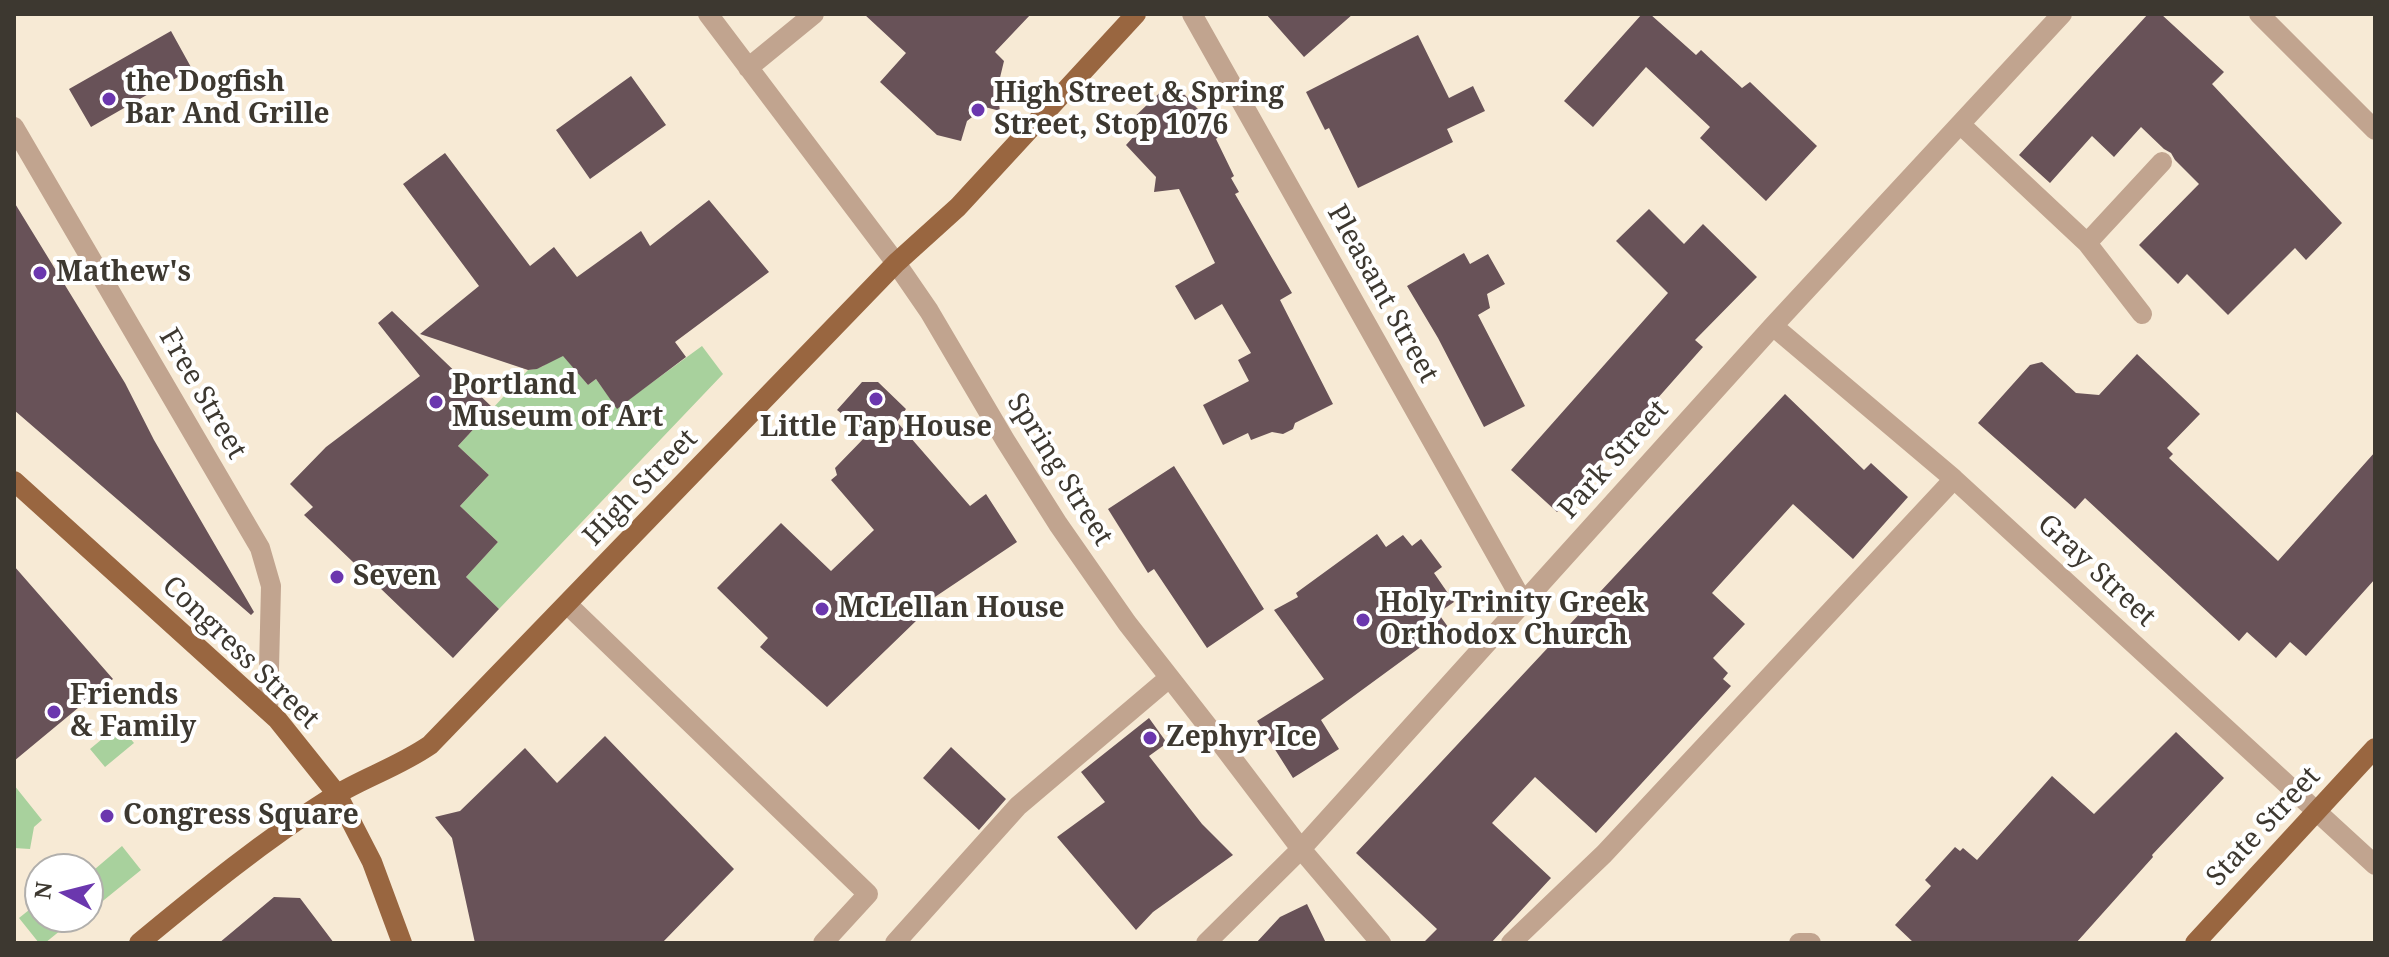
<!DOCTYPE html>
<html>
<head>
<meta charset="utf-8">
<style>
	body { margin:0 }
	#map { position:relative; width:2389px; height:957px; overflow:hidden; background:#f7ead5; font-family:"Noto Serif",serif }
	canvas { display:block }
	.frame { position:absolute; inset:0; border:16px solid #3d3830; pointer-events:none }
	.north { position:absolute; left:24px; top:853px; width:80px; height:80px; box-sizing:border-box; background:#fff; border:2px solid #b1afac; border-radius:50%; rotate:277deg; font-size:22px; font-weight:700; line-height:32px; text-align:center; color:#3d3830 }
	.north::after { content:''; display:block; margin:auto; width:28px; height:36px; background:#6b37ae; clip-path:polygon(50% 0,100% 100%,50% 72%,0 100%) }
</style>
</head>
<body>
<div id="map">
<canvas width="2389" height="957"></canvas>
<div class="frame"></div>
<div class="north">N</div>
</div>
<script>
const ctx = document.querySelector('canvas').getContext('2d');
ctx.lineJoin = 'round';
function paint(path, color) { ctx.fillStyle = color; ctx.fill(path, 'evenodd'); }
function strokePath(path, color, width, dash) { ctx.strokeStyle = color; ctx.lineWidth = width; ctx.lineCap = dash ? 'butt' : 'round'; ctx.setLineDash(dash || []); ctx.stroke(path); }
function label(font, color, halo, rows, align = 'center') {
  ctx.font = font + ' "Noto Serif",serif'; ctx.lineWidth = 8; ctx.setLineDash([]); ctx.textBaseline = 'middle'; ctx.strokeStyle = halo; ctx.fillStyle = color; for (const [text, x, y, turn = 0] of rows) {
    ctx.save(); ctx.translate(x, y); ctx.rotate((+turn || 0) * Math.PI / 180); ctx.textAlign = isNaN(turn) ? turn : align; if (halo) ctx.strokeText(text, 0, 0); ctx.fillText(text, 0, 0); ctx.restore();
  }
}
paint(new Path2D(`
	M 702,346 L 723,374 L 499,609 L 466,577 L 498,542 L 460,506 L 489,475 L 458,446 L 528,370 C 544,369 552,362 556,347 L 588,385 L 596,379 L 617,408 Z
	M 119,725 L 134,743 L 105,767 L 90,749 Z
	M 14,785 L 42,820 L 34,827 L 30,849 L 14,848 Z
	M 122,846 L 141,870 L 88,913 L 88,875 Z
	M 39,902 L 40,917 L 51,917 L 61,930 L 45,943 L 39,943 L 19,918 Z`), '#a8d19d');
paint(new Path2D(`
	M 864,14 L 1031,14 L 995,52 L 1004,61 L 997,90 L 1000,111 L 985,107 L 967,121 L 961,141 L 937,135 L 880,82 L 906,53 Z
	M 1266,14 L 1353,14 L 1304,57 Z
	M 1642,14 L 1650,14 L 1696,55 L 1701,50 L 1742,88 L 1750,82 L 1817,146 L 1766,201 L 1700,138 L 1710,127 L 1646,67 L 1593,127 L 1564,101 Z
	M 2148,14 L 2161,14 L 2224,72 L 2212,84 L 2342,223 L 2306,260 L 2295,248 L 2228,315 L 2187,274 L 2178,284 L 2139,245 L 2199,184 L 2175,160 L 2171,153 L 2164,149 L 2141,127 L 2114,157 L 2092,136 L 2050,183 L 2019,155 Z
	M 171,31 L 192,69 L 91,127 L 69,89 Z
	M 1418,35 L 1449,98 L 1473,86 L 1485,111 L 1447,129 L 1453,142 L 1358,188 L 1329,128 L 1325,130 L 1306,92 Z
	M 631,76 L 666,125 L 590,179 L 556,130 Z
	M 1172,81 L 1221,134 L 1216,139 L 1234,176 L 1231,178 L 1239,192 L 1235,194 L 1292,293 L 1280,300 L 1333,404 L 1295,423 L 1293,429 L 1283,434 L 1272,432 L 1251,440 L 1248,433 L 1223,445 L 1203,405 L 1249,381 L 1238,360 L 1251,353 L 1222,304 L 1195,320 L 1175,286 L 1215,263 L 1179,189 L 1154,192 L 1156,177 L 1126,145 L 1136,134 L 1127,124 Z
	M 445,153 L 530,266 L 554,247 L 577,277 L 641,231 L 650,246 L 709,200 L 769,272 L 675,342 L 686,357 L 617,409 L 596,379 L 588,385 L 563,356 L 537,369 L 528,370 L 420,334 L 479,286 L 403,184 Z
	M 14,202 L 125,383 L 154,440 L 254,612 L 251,615 L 14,410 Z
	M 1649,209 L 1684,244 L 1703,224 L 1757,277 L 1695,340 L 1703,347 L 1557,512 L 1511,470 L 1668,293 L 1616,241 Z
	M 1464,253 L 1470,264 L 1488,254 L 1505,284 L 1487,294 L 1490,308 L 1478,315 L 1525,406 L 1484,427 L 1438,338 L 1407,286 Z
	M 392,311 L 493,408 L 458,446 L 489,475 L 460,506 L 498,542 L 466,577 L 499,609 L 453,658 L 304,515 L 313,507 L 290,484 L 326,447 L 420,376 L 378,323 Z
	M 2137,354 L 2200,414 L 2167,448 L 2173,454 L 2169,458 L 2278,561 L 2375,452 L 2375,579 L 2306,656 L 2290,642 L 2276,658 L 2247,632 L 2239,641 L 2085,498 L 2075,509 L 1978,423 L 2030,365 L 2042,362 L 2076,393 L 2099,395 Z
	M 862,382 L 878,382 L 906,409 L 897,422 L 970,506 L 986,494 L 1017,542 L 911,613 L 917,620 L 827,707 L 760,647 L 768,638 L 717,588 L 781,523 L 831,571 L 874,530 L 831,480 L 837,475 L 835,468 L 868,434 L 837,410 Z
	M 1785,394 L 1864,470 L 1871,463 L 1908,497 L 1853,559 L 1793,504 L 1712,593 L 1745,624 L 1713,658 L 1728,673 L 1723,679 L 1731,686 L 1596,833 L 1535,777 L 1492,823 L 1551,878 L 1491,943 L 1423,943 L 1437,929 L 1356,853 Z
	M 1174,466 L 1264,609 L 1207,648 L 1154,569 L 1148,573 L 1108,509 Z
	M 1377,534 L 1386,547 L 1403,535 L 1412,546 L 1421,539 L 1442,567 L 1434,573 L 1454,602 L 1438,613 L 1448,627 L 1321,720 L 1339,749 L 1293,778 L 1257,721 L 1324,679 L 1274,610 L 1298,597 L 1296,593 Z
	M 14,566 L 113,679 L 14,761 Z
	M 1149,718 L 1167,743 L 1149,756 L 1202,824 L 1233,855 L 1153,912 L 1136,930 L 1057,837 L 1105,802 L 1081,772 Z
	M 2176,732 L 2224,778 L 2152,855 L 2153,857 L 2076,943 L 1914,943 L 1895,925 L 1931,886 L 1925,880 L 1955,847 L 1960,851 L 1963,848 L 1977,860 L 2052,776 L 2094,814 Z
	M 605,736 L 734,869 L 662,943 L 475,943 L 452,838 L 435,817 L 460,811 L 525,748 L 557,783 Z
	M 951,747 L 1006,799 L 979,830 L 923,778 Z
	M 274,897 L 300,898 L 334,943 L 219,943 Z
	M 1307,904 L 1326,943 L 1256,943 L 1280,917 Z`), '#685258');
strokePath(new Path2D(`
	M 708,14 L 896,263 L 929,311 L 1005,440 L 1058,524 L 1127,623 L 1213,733 L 1301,849 L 1381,943
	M 1192,14 L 1523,602
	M 2259,14 L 2375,130
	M 748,68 L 814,14
	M 1960,124 L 2087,243 L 2142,314
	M 14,127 L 260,548 L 271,586 L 268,710
	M 2087,243 L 2162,162
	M 1773,326 L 1954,479 L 2375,865
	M 568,605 L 868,894 L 823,943
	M 895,943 L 1018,806 L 1169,678
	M 1206,943 L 1301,849 L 1773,326 L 2062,14
	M 1511,943 L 1604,854 L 1954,479
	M 1799,943 L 1811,943`), '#c1a48f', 20);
strokePath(new Path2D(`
	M 14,481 L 277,719 L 337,794 L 372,862 L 402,943
	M 139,943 C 202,891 264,840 334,796 C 365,777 398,767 430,745 L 896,263 L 958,207 L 1136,14
	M 2195,943 L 2375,748`), '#996640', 20);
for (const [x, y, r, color] of [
	[109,99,8,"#6b37ae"],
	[978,110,8,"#6b37ae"],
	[40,273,8,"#6b37ae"],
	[876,399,8,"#6b37ae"],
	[436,402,8,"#6b37ae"],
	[337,577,8,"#6b37ae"],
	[822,609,8,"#6b37ae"],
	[1363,620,8,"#6b37ae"],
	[54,712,8,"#6b37ae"],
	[1150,738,8,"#6b37ae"],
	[107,816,8,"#6b37ae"]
]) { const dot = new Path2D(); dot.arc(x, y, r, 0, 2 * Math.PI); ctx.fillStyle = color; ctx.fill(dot); strokePath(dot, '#fff', 3); }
label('bold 28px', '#3d3830', '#fff', [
	["the Dogfish",125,83],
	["Bar And Grille",125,115],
	["High Street & Spring",994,94],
	["Street, Stop 1076",994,126],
	["Mathew's",56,273],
	["Portland",452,386],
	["Museum of Art",452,418],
	["Little Tap House",876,428,"center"],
	["Seven",353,577],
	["Holy Trinity Greek",1379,604],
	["Orthodox Church",1379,636],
	["McLellan House",838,609],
	["Friends",70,696],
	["& Family",70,728],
	["Zephyr Ice",1166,738],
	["Congress Square",123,816]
], 'left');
label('28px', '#3d3830', '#fff', [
	["Pleasant Street",1382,294,61],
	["Free Street",202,394,60],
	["Park Street",1614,460,-48],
	["Spring Street",1059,470,58],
	["High Street",641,488,-46],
	["Gray Street",2096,571,43],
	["Congress Street",240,653,44],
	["State Street",2264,827,-47]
]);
</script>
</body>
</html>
